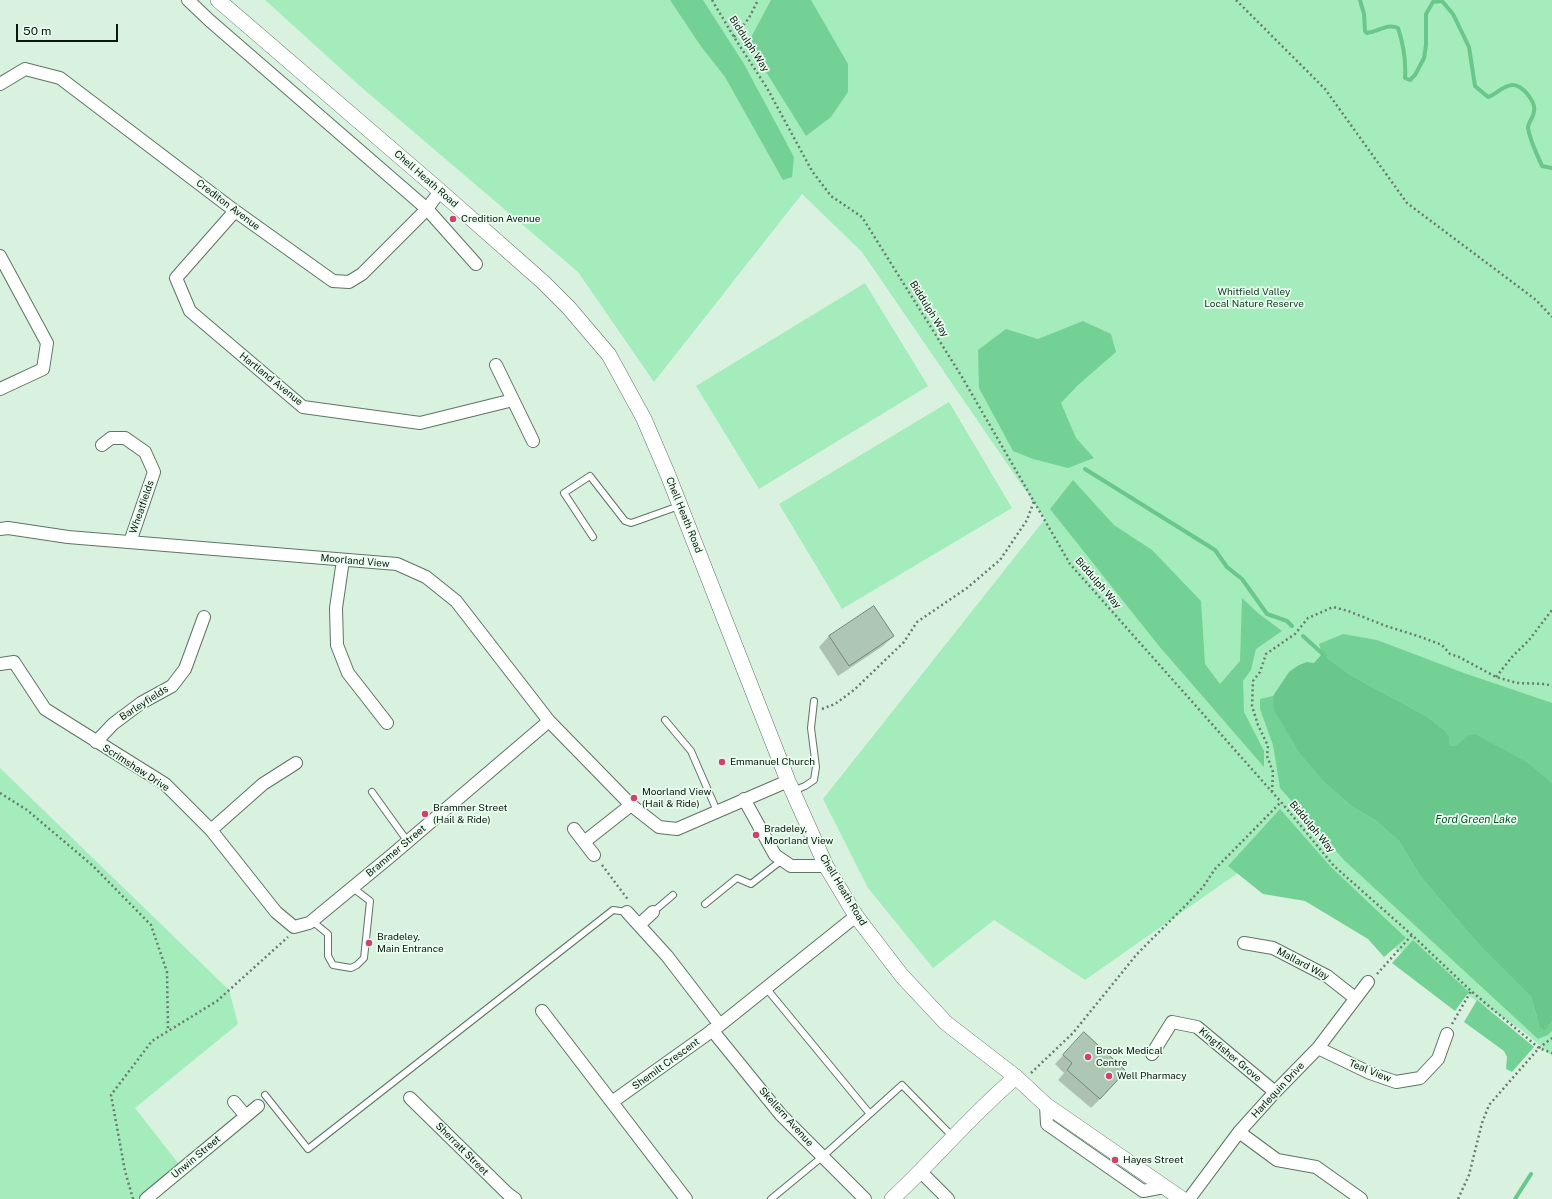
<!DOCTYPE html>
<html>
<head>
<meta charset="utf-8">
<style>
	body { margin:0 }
	#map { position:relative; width:1552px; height:1199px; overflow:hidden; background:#d9f2e0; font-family:"Public Sans",sans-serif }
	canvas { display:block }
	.scale { position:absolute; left:16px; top:24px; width:102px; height:18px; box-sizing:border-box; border:2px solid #0e1610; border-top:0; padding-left:5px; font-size:12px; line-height:14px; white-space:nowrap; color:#0e1610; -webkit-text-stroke:3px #eafef0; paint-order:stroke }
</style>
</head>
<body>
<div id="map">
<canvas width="1552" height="1199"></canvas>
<div class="scale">50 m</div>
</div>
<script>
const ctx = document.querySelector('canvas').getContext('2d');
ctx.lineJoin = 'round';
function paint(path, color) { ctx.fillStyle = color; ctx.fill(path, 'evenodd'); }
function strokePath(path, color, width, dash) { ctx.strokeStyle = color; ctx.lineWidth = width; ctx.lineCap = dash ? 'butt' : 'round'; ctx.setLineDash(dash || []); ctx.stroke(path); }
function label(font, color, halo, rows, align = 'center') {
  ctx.font = font + ' "Public Sans",sans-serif'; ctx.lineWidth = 3.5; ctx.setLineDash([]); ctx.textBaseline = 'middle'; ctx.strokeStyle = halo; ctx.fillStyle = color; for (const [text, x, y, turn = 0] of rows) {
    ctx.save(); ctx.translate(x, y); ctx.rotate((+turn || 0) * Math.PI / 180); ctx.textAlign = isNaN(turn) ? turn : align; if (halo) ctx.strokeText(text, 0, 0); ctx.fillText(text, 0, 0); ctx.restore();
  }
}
paint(new Path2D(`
	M 265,0 L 1552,0 L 1552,1056 L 1523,1031 L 1400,951 L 1245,868 L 1085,980 L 994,920 L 933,968 L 868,888 L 823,799 L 1045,519 L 862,252 L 802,194 L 654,382 L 578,272 L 361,87 Z
	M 865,283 L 928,386 L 759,489 L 696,386 Z
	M 949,402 L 1012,508 L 842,609 L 779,504 Z
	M 0,768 L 229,990 L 238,1024 L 135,1108 L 182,1168 L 149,1199 L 0,1199 Z`), '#a4ecbb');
paint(new Path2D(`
	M 670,0 L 703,0 L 744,64 L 794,157 L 792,177 L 783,180 L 725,77 L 700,45 Z
	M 771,0 L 811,0 L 848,64 L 848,92 L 831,117 L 806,136 L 748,43 Z
	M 1083,321 L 1111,334 L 1116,352 L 1078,385 L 1061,403 L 1076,438 L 1094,458 L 1068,468 L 1033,459 L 1013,451 L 979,388 L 978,350 L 1006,329 L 1038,339 Z
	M 1073,480 L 1114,525 L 1152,550 L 1201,601 L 1205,664 L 1220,684 L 1240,661 L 1242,598 L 1258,613 L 1282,631 L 1256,649 L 1251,670 L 1243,681 L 1244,712 L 1264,751 L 1264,767 L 1159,646 L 1050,509 Z
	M 1343,634 L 1377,640 L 1464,673 L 1552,703 L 1552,783 L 1530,764 L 1467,736 L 1455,746 L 1449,745 L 1444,730 L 1426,716 L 1350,675 L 1322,654 L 1319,644 Z
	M 1273,696 L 1275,710 L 1325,783 L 1354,808 L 1375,820 L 1399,841 L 1421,877 L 1482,948 L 1531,997 L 1537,1017 L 1539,1027 L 1545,1031 L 1552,1021 L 1552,1031 L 1548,1035 L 1538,1039 L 1344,860 L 1280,788 L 1273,745 L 1260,709 L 1260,699 Z
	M 1280,809 L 1331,867 L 1406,938 L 1384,957 L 1368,939 L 1305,901 L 1263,894 L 1228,866 Z
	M 1413,940 L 1469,992 L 1455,1011 L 1392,963 Z
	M 1477,1000 L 1534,1047 L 1512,1072 L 1506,1069 L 1507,1057 L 1504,1051 L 1464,1022 Z`), '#74d195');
paint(new Path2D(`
	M 1322,654 L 1350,675 L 1426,716 L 1444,730 L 1449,737 L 1449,745 L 1455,746 L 1467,736 L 1475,734 L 1530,764 L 1552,783 L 1552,1021 L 1545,1031 L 1539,1027 L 1537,1017 L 1531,997 L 1482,948 L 1421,877 L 1399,841 L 1375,820 L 1354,808 L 1325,783 L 1299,752 L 1274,710 L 1273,696 L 1289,672 L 1299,665 L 1307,662 L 1314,663 Z`), '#69c78c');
paint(new Path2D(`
	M 829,636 L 893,636 L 883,646 L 838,676 L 819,647 Z
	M 1075,1042 L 1100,1099 L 1091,1108 L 1058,1080 L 1064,1073 L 1055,1064 Z`), '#0003');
strokePath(new Path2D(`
	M 1360,0 L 1364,14 L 1365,31 L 1367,33 C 1378,32 1387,23 1398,28 C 1403,43 1406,63 1405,78 L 1410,80 L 1415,75 L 1424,58 L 1426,45 L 1426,14 L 1433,2 L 1442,1 L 1453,14 L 1469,47 L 1475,86 L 1488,97 C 1497,94 1502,86 1512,85 C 1522,84 1536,102 1534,111 C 1534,117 1528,122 1528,128 C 1530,141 1537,154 1542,166 L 1552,168
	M 1085,469 L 1215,550 L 1227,567 L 1242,579 L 1267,614 L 1287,621 L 1292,626
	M 1303,636 L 1325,656
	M 1515,1199 L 1531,1174`), '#69c78c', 4);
const building = new Path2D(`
	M 874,606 L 894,636 L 849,666 L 829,636 Z
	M 1084,1032 L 1126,1071 L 1100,1099 L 1067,1070 L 1072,1063 L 1063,1055 Z`);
paint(building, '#aec6b4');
strokePath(building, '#708776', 1);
const service = new Path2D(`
	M 593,537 L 564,493 L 590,476 L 625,521 L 631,523 L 637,521 L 679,506
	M 665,720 L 691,751 L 717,811
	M 793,791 L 805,786 L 814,780 L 816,767 L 811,728 L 814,701
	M 372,792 L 408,842
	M 705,904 L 737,878 L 751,884 L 782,860
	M 653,912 L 673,895
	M 312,921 L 328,934 L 328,956 L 333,965 L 351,968 L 357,965 L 364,958 L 370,901 L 353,888
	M 766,988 L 870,1114
	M 265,1095 L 308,1149 L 613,910 L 627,912
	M 771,1199 L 822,1157 L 902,1085 L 953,1137`);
const minor = new Path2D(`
	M 188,0 L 209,20 L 427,209 L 476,264
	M 0,84 L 25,69 L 60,78 L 235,211 L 333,281 L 349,282 L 362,274 L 427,209 L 440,191
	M 235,211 L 176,278 L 190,311 L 303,407 L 420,423 L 513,400
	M 0,256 L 47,343 L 43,369 L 0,389
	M 496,365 L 533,441
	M 102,445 L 111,438 L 125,438 L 145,452 L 154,472 L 130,542
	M 0,529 L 8,528 L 68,537 L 397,564 L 426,577 L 456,601 L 549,721 L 631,805 L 659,827 L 677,829 L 788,781
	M 343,560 L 336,608 L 337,645 L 348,673 L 387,723
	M 0,664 L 14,662 L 45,709 L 165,784 L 211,830 L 276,912 L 294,927 L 309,923 L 312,921 L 392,855 L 549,721
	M 96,742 L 113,724 L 141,703 L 172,686 L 185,669 L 204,617
	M 744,799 L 775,855 L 791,866 L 826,866
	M 574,829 L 594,855
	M 211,830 L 263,784 L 296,763
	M 584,842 L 631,805
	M 627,912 L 667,956 L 720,1025
	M 639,925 L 653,912
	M 1244,943 L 1273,948 L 1327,976 L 1355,998
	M 542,1011 L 686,1199
	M 712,1030 L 781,1115 L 865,1199
	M 1318,1048 L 1370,1073 L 1396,1082 L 1420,1078 L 1438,1059 L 1447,1034
	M 1152,1054 L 1172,1022 L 1197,1027 L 1275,1092
	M 410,1098 L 508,1194 L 515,1199
	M 234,1102 L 246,1116
	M 612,1102 L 720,1025 L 856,916
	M 1046,1105 L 1047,1124 L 1143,1191 L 1164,1187
	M 1239,1132 L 1277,1160 L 1316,1167 L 1361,1199
	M 921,1172 L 948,1199
	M 146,1199 L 258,1106
	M 1189,1199 L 1239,1132 L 1275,1092 L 1318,1048 L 1368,982`);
const tertiary = new Path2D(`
	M 218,0 L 440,191 L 543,282 L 569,308 L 609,355 L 644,419 L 668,475 L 788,781 L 826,866 L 856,916 L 902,976 L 946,1023 L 1016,1077 L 1046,1105 L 1182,1199
	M 892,1199 C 934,1160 972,1114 1016,1077`);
strokePath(service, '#5e7465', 8);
strokePath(minor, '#5e7465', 14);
strokePath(tertiary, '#5e7465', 16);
strokePath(new Path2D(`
	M 712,0 L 734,37 L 767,88 L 812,171 L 831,196 L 862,217 L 962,377 L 1070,564 L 1281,802 L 1334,866 L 1412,935 L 1471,991 L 1539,1048 L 1552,1053
	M 1236,0 L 1325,89 L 1407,203 L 1536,300 L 1552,317
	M 734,37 L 749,18 L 758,0
	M 1496,677 L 1512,657 L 1529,640 L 1552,610
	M 822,709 L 835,704 L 854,690 L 904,642 L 917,622 L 967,588 L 1000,560 L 1027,520 L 1034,501
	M 1272,792 L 1273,772 L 1267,756 L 1268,746 L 1258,725 L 1252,706 L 1253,681 L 1260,672 L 1266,654 L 1295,634 L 1308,618 L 1333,607 L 1348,611 L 1386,626 L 1418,636 L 1442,645 L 1450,654 L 1459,657 L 1496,677 L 1517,683 L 1545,684 L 1552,686
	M 0,793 L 27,810 L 92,865 L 151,925 L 167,972 L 168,1031
	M 602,865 L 629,901
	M 1377,974 L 1412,935
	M 1452,1024 L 1471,991
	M 1031,1073 L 1073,1033 L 1137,954 L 1187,904 L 1203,887 L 1215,869 L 1281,802
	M 133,1199 L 125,1171 L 111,1095 L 152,1041 L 217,1001 L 288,937
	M 1458,1199 L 1469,1175 L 1482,1123 L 1489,1105 L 1539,1048 L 1552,1038`), '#6a7a6e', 2.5, [2, 3]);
strokePath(service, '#fff', 6);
strokePath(minor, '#fff', 12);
strokePath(tertiary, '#fff', 15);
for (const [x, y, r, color] of [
	[453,219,4,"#cf4270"],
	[722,762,4,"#cf4270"],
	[634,798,4,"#cf4270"],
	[425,814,4,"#cf4270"],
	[756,835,4,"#cf4270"],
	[369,943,4,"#cf4270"],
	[1088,1057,4,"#cf4270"],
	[1109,1076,4,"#cf4270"],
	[1115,1160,4,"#cf4270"]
]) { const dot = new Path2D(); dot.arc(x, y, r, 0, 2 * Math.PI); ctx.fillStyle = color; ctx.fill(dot); strokePath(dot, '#eafef0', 1.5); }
label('10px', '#0e1610', '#eafef0', [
	["Biddulph Way",749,44,57],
	["Chell Heath Road",426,179,41],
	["Crediton Avenue",228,205,37],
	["Biddulph Way",929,309,58],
	["Hartland Avenue",271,379,39],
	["Wheatfields",142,507,-71],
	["Chell Heath Road",684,515,68],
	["Moorland View",355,561,5],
	["Biddulph Way",1098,583,49],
	["Barleyfields",144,703,-33],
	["Scrimshaw Drive",136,768,33],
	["Biddulph Way",1312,827,50],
	["Brammer Street",396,851,-40],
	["Chell Heath Road",843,890,59],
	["Mallard Way",1303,964,28],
	["Kingfisher Grove",1230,1055,40],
	["Shemilt Crescent",666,1064,-36],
	["Teal View",1370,1071,22],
	["Harlequin Drive",1278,1090,-47],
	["Skellern Avenue",786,1117,48],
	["Sherratt Street",462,1149,45],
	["Unwin Street",196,1157,-40]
]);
label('10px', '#0e1610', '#eafef0', [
	["Credition Avenue",461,219],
	["Emmanuel Church",730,762],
	["Moorland View",642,792],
	["(Hail & Ride)",642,804],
	["Brammer Street",433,808],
	["(Hail & Ride)",433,820],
	["Bradeley,",764,829],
	["Moorland View",764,841],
	["Bradeley,",377,937],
	["Main Entrance",377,949],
	["Brook Medical",1096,1051],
	["Centre",1096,1063],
	["Well Pharmacy",1117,1076],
	["Hayes Street",1123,1160]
], 'left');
label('10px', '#103820', '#eafef0', [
	["Whitfield Valley",1254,292],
	["Local Nature Reserve",1254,304]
]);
label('italic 11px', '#08522d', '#eafef0', [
	["Ford Green Lake",1476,820]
]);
</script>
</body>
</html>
